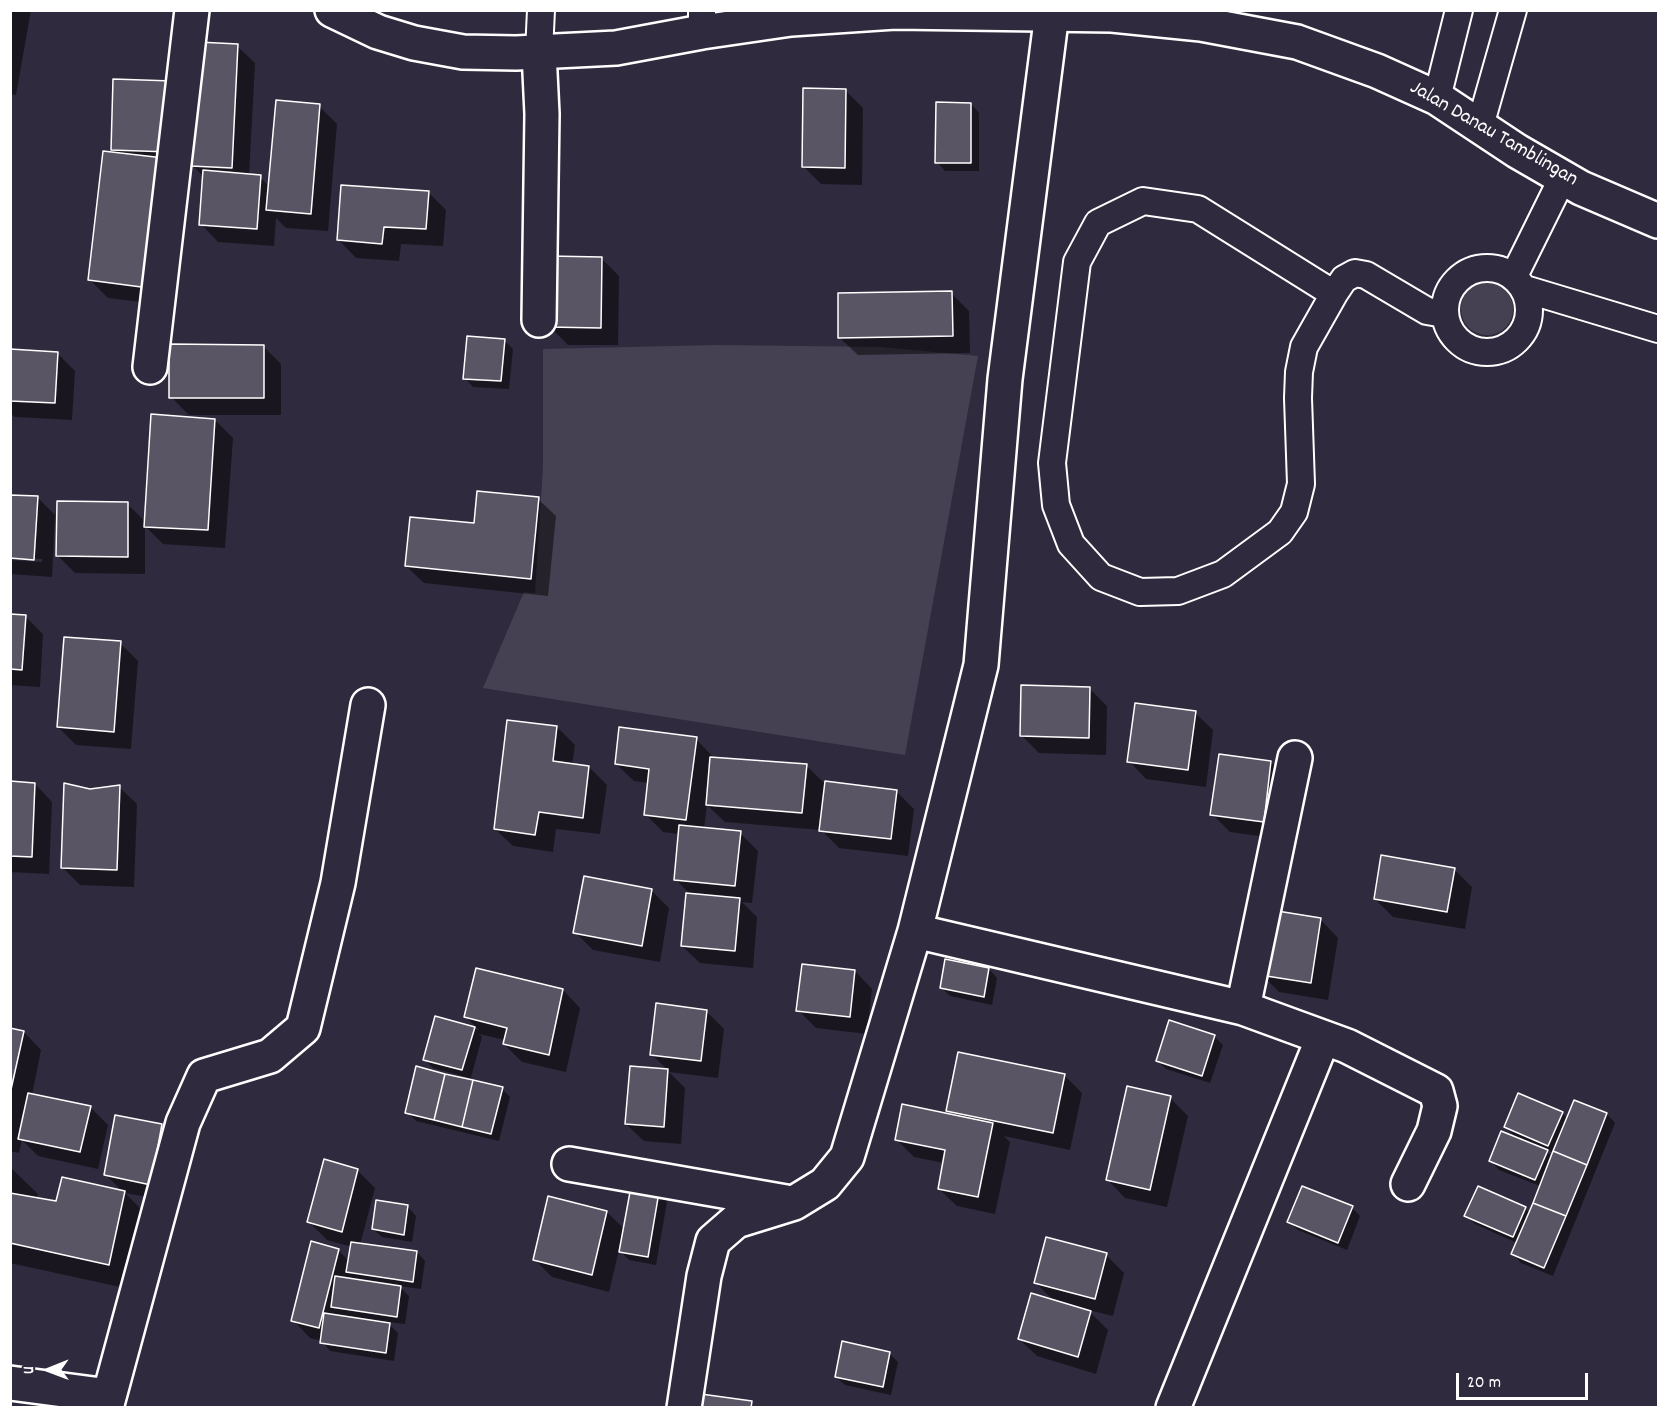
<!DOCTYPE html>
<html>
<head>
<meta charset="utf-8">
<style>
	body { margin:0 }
	#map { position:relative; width:1669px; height:1418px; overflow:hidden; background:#2f2a3d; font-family:Dekko,sans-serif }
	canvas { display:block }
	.frame { position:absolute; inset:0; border:12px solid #fff; pointer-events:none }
	.north { position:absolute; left:18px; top:1340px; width:60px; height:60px; -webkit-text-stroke:4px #2f2a3d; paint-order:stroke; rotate:269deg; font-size:16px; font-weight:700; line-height:24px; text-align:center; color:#fff }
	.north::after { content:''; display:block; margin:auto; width:21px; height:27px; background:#fff; clip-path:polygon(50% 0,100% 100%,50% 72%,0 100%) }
	.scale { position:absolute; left:1456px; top:1373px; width:132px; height:27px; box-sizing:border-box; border:3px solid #fff; border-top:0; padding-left:8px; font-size:18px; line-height:21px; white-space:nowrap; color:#fff; -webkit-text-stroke:4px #2f2a3d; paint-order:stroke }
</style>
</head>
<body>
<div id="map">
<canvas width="1669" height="1418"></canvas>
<div class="frame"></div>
<div class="north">U</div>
<div class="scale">20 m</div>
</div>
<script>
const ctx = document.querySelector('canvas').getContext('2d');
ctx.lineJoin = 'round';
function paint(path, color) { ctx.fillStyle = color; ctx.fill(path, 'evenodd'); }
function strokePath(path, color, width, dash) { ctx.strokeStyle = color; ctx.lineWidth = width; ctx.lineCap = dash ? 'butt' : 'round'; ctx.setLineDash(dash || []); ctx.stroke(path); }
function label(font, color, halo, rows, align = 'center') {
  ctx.font = font + ' Dekko,sans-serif'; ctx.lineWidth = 4.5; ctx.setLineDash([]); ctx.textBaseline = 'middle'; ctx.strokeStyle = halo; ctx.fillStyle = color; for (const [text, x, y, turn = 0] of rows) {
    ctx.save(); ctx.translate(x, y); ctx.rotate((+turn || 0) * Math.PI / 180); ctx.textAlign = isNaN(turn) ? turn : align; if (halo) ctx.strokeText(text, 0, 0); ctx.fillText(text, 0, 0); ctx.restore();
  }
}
paint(new Path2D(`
	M1461 309a26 26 0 1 1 52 0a26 26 0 1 1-52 0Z
	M 718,345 L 880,347 L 978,356 L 905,755 L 483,688 L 524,592 L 535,593 L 543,467 L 543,349 Z`), '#464152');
paint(new Path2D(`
	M 10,10 L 31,10 L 16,95 L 10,94 Z
	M 237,46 L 255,63 L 249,176 L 260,177 L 270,187 L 319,106 L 337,124 L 328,231 L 286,228 L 276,218 L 274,246 L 218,242 L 201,224 L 204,177 L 193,166 Z
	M 172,82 L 166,305 L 108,298 L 90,280 L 117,154 L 112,150 Z
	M 845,90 L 863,108 L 862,185 L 821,184 L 803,166 Z
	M 971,104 L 979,113 L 979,171 L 945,171 L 937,162 Z
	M 428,192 L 446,210 L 443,246 L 401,244 L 399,261 L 356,258 L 339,240 Z
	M 601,258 L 619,276 L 618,345 L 568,345 L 550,327 Z
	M 951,293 L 969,311 L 970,353 L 858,355 L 840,338 Z
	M 504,340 L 513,349 L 509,389 L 473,387 L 465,378 Z
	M 263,346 L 281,364 L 281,415 L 189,415 L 171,397 Z
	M 10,351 L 57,353 L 75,371 L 72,420 L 15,417 L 10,413 Z
	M 215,420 L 233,438 L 225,548 L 163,544 L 145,526 L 145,574 L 75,573 L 58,556 L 127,504 L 146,522 Z
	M 37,497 L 55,515 L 52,577 L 10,574 L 10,560 L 42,562 L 42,559 L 10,557 Z
	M 538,499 L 556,516 L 548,596 L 424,583 L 406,566 L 475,525 Z
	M 10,615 L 25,616 L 43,634 L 40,687 L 10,685 Z
	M 120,643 L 138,661 L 131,749 L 76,745 L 58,727 Z
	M 1089,688 L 1107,706 L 1106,755 L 1039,753 L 1021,735 Z
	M 1195,713 L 1213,730 L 1206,787 L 1146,779 L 1129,761 Z
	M 557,727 L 575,745 L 572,765 L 589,767 L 607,785 L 600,834 L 556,829 L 553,852 L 513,846 L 495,829 Z
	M 696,739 L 714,758 L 806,765 L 826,785 L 896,791 L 914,809 L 908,856 L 839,848 L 821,830 L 725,822 L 707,805 L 704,829 L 740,833 L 758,851 L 752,903 L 742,902 L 757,917 L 753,968 L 700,963 L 682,946 L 691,895 L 675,879 L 679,834 L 663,832 L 645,814 L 649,783 L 634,781 L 616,764 Z
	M 1271,762 L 1288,780 L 1281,839 L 1230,832 L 1212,814 Z
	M 10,783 L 35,784 L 52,802 L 49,874 L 10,872 Z
	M 119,787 L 137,804 L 134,887 L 80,885 L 62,867 L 90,791 Z
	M 1454,869 L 1472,887 L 1465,929 L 1393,917 L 1375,899 Z
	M 651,890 L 669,908 L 660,962 L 593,950 L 575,932 Z
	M 1321,920 L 1338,938 L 1328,1000 L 1279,992 L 1261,974 Z
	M 989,969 L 997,978 L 992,1005 L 950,996 L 942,988 Z
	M 477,970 L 563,990 L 580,1008 L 566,1072 L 522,1062 L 504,1044 L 505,1040 L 479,1034 L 482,1037 L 470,1081 L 502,1089 L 510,1097 L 499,1141 L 416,1121 L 407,1112 L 469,1081 L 470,1078 L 433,1068 L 424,1059 L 436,1018 L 479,1030 L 466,1017 Z
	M 855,971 L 872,989 L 867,1034 L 816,1028 L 798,1010 Z
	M 706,1011 L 724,1029 L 718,1078 L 669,1072 L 685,1088 L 681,1144 L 644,1141 L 626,1124 L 668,1070 L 651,1054 Z
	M 10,1029 L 24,1032 L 41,1050 L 32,1095 L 90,1107 L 108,1125 L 98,1169 L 38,1156 L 22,1140 L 19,1153 L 10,1151 Z
	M 1214,1036 L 1223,1045 L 1210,1083 L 1166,1069 L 1157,1061 Z
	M 1064,1075 L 1082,1093 L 1070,1150 L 1004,1136 L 1010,1142 L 995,1214 L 957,1206 L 939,1189 L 944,1163 L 914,1157 L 896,1139 L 954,1116 L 948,1110 Z
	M 1170,1098 L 1188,1116 L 1167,1207 L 1125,1198 L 1108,1180 Z
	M 1575,1102 L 1607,1114 L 1615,1123 L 1553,1276 L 1521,1263 L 1513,1254 L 1517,1243 L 1475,1224 L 1466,1216 L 1525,1208 L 1530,1213 L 1540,1186 L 1499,1170 L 1491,1161 L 1519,1140 L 1505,1127 L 1562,1113 L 1568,1119 ZM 1544,1148 L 1554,1153 L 1552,1157 L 1544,1149 Z
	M 161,1125 L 179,1143 L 168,1201 L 125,1193 L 150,1218 L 134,1290 L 10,1263 L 10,1167 L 38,1194 L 36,1199 L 58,1202 L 123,1192 L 106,1175 Z
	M 357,1170 L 375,1188 L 360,1245 L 417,1252 L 425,1261 L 421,1289 L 399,1286 L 409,1296 L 405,1324 L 387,1322 L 398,1333 L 394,1361 L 330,1351 L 322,1341 L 310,1338 L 293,1320 L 338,1250 L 349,1261 L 352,1247 L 327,1240 L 309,1222 Z
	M 634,1182 L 668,1196 L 656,1265 L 629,1260 L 619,1250 L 609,1292 L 552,1277 L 534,1259 L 607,1212 L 625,1230 Z
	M 408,1207 L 416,1216 L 412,1242 L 382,1237 L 373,1229 Z
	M 1352,1208 L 1360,1216 L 1347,1250 L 1298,1230 L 1289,1222 Z
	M 1106,1255 L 1124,1273 L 1113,1316 L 1088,1310 L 1108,1330 L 1096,1374 L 1037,1356 L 1019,1339 L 1055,1302 L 1036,1283 Z
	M 890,1354 L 898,1362 L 891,1395 L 845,1385 L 836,1377 Z`), '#0007');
const building = new Path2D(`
	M 198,42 L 238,44 L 232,168 L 191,166 Z
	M 113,79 L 172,81 L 170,152 L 111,150 Z
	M 803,88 L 846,89 L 845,168 L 802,167 Z
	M 276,100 L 320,104 L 311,214 L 266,210 Z
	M 936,102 L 971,103 L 971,163 L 935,163 Z
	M 103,151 L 164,158 L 149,288 L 88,280 Z
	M 203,170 L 261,175 L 257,229 L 199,225 Z
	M 341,185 L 429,191 L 426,229 L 384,227 L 382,244 L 337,240 Z
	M 549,256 L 602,257 L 601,328 L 548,327 Z
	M 952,291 L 953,336 L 838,338 L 838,293 Z
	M 467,336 L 505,339 L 501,381 L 463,379 Z
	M 169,344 L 264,345 L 264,398 L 169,398 Z
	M 10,349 L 58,352 L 55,403 L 10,401 Z
	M 151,414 L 215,419 L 208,530 L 144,527 Z
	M 477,491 L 539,497 L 531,579 L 405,566 L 410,517 L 474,523 Z
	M 10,495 L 38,496 L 34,560 L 10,558 Z
	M 57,501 L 128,502 L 128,557 L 56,556 Z
	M 10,614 L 26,615 L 22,670 L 10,669 Z
	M 64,637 L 121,641 L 114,732 L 57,727 Z
	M 1021,685 L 1090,687 L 1089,738 L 1020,736 Z
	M 1135,703 L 1196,711 L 1188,770 L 1127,762 Z
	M 507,720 L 557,726 L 553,761 L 589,766 L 583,818 L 539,812 L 535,835 L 494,829 Z
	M 619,727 L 697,737 L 686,820 L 644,815 L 649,769 L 615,764 Z
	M 1219,754 L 1271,761 L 1264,822 L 1210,815 Z
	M 710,757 L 807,764 L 802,813 L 706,805 Z
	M 10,781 L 35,783 L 32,857 L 10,856 Z
	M 825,781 L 897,790 L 891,839 L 819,831 Z
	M 64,783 L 90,789 L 120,785 L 117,870 L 61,868 Z
	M 679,825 L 741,831 L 735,886 L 674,880 Z
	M 1381,855 L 1455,868 L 1447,912 L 1374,899 Z
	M 584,876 L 652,889 L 642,946 L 573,933 Z
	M 686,893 L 740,898 L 735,951 L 681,946 Z
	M 1271,910 L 1321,918 L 1311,983 L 1260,975 Z
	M 945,959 L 989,968 L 984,997 L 940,988 Z
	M 802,964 L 855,970 L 850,1017 L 796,1011 Z
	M 476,968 L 563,989 L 549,1055 L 503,1044 L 507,1028 L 464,1017 Z
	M 656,1003 L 707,1010 L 701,1061 L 650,1055 Z
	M 435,1016 L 475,1027 L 462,1070 L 423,1060 Z
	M 1169,1020 L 1215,1035 L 1202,1076 L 1156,1061 Z
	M 10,1028 L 24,1031 L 10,1094 Z
	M 958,1052 L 1065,1074 L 1053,1133 L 946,1111 Z
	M 416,1066 L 445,1074 L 434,1120 L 405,1113 Z
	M 630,1066 L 668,1069 L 664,1127 L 625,1124 Z
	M 445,1074 L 473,1080 L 462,1127 L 434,1120 Z
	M 473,1080 L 503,1087 L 491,1134 L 462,1127 Z
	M 1127,1086 L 1171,1096 L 1150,1190 L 1106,1180 Z
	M 28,1093 L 91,1106 L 80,1152 L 18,1139 Z
	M 1518,1093 L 1563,1112 L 1548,1146 L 1504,1127 Z
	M 1574,1100 L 1607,1113 L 1587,1165 L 1553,1151 Z
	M 902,1104 L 993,1123 L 978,1197 L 938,1189 L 945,1150 L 895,1140 Z
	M 115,1115 L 162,1124 L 151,1185 L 104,1175 Z
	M 1501,1131 L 1548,1150 L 1535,1180 L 1489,1161 Z
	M 1553,1151 L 1587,1165 L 1566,1216 L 1533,1203 Z
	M 324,1159 L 358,1169 L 342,1232 L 307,1222 Z
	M 62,1177 L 125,1191 L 109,1265 L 10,1243 L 10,1193 L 56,1201 Z
	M 632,1181 L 660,1186 L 648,1257 L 619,1252 Z
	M 1302,1186 L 1353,1206 L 1338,1243 L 1287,1222 Z
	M 1478,1186 L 1526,1207 L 1513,1237 L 1464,1216 Z
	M 548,1196 L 607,1211 L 592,1275 L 533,1260 Z
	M 376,1200 L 408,1205 L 404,1235 L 372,1229 Z
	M 1533,1203 L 1566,1216 L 1544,1268 L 1511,1254 Z
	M 1046,1237 L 1107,1253 L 1095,1299 L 1034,1283 Z
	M 311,1241 L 339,1249 L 319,1328 L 291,1321 Z
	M 351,1242 L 417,1251 L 413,1282 L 346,1272 Z
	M 335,1276 L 401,1286 L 397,1317 L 331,1307 Z
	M 1031,1293 L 1091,1311 L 1078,1357 L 1018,1339 Z
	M 324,1313 L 390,1323 L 386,1353 L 320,1343 Z
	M 842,1341 L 890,1352 L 883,1387 L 835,1377 Z
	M 701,1394 L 752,1401 L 751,1408 L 699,1408 Z`);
paint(building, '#595564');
strokePath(building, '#fff', 1.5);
const lane = new Path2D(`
	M 702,32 L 702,10
	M 539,52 L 541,10
	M 1437,98 L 1459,10
	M 1480,126 L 1513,10
	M 1143,201 L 1198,209 L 1334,294 L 1304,347 L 1299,372 L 1298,398 L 1301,484 L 1294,512 L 1280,532 L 1223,574 L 1178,591 L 1140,592 L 1101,577 L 1071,544 L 1056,505 L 1052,463 L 1077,262 L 1098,223 Z
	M1445 310a42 42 0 1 1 84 0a42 42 0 1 1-84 0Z
	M 1514,276 L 1563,177
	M 1525,289 L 1658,329
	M 1334,294 L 1344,279 L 1355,273 L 1366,275 L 1427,311 L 1444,314`);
const street = new Path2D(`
	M 539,52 L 542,114 L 539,320
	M 150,367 L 192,10
	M 915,931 L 1243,1008 L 1347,1046 L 1436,1091 L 1440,1106 L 1434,1131 L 1408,1184
	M 1243,1008 L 1295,758
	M 569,1164 L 786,1202
	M 10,1383 L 109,1396
	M 106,1408 L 183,1123 L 204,1076 L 270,1056 L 303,1028 L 338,883 L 368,705
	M 684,1408 L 704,1276 L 713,1241 L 736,1221 L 794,1203 L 825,1184 L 847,1157 L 915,931 L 981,665 L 1005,379 L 1052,13
	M 1173,1408 L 1323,1038`);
const secondary = new Path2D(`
	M 332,10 L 378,32 L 414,43 L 463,52 L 516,53 L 616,48 L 702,32 L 791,19 L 895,12 L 1112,15 L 1201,24 L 1297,42 L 1377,71 L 1437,98 L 1517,151 L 1581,188 L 1658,221`);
strokePath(lane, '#fff', 30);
strokePath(street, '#fff', 38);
strokePath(secondary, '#fff', 38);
strokePath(lane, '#2f2a3d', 26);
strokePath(street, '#2f2a3d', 33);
strokePath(secondary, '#2f2a3d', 33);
label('21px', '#fff', '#2f2a3d', [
	["Jalan Danau Tamblingan",1493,135,30]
]);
</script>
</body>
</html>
